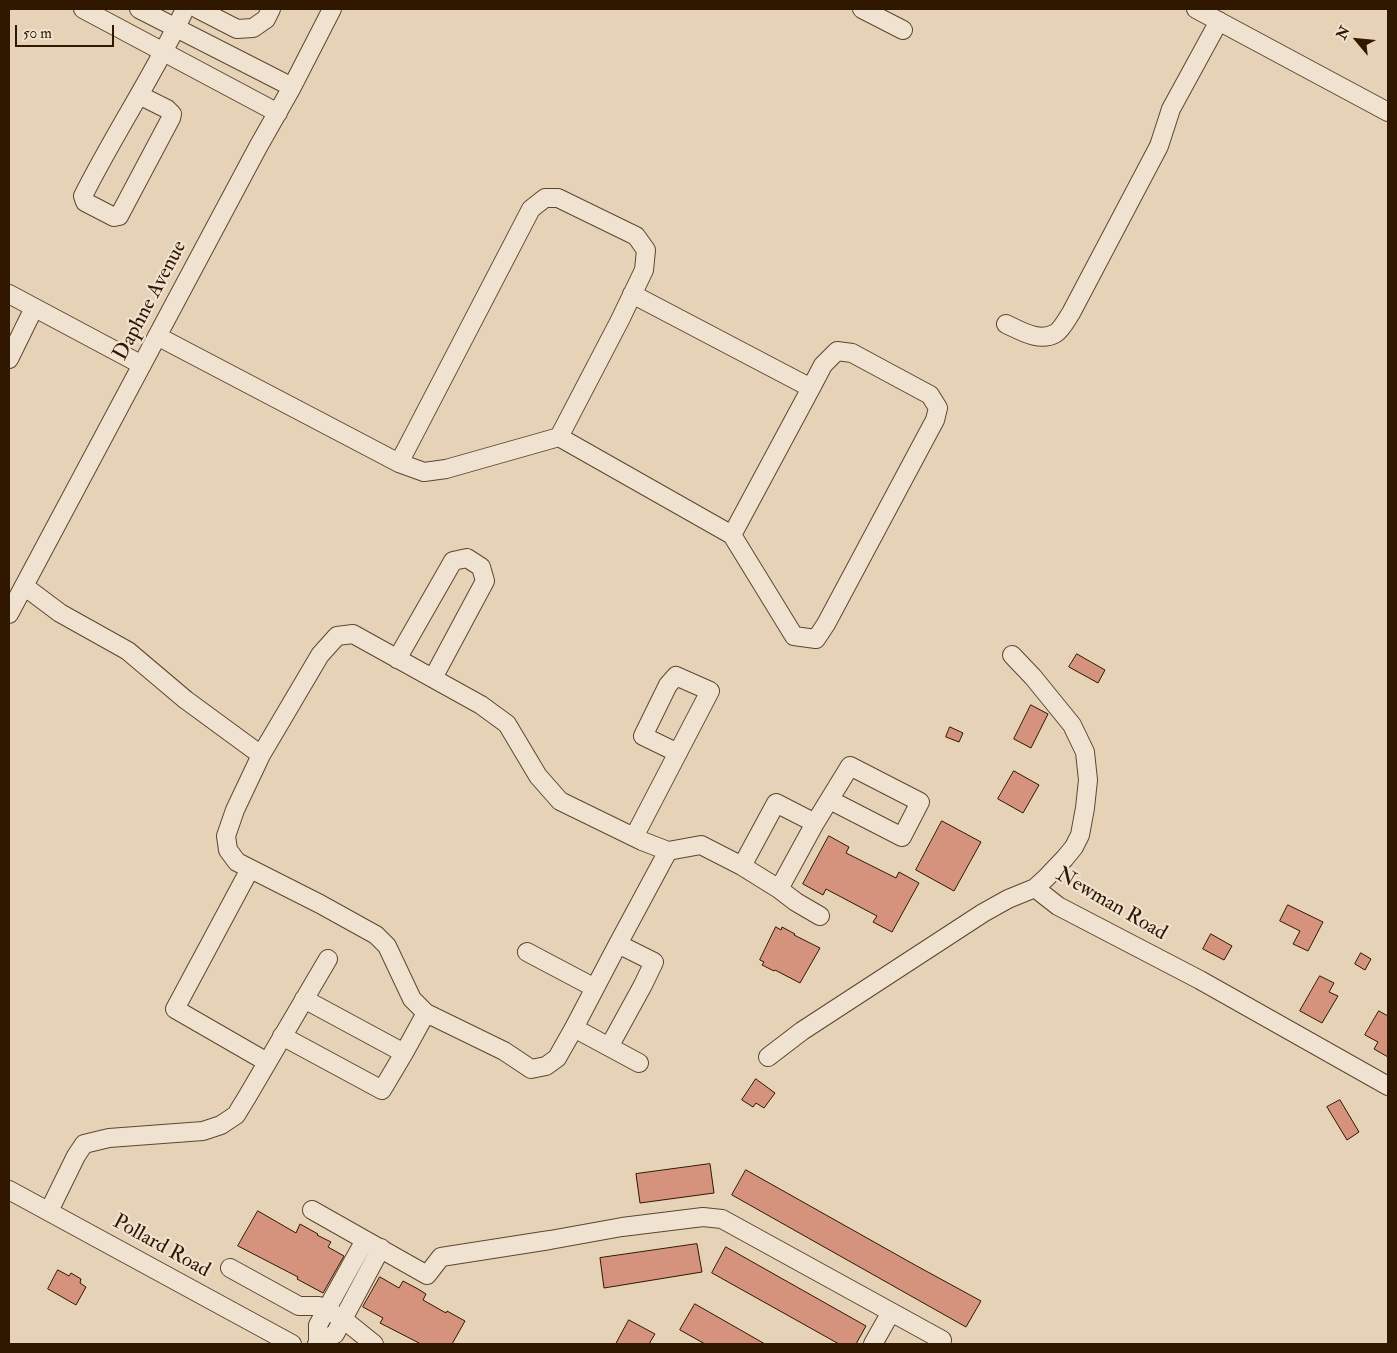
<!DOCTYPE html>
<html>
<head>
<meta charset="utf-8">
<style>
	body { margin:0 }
	#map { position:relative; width:1397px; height:1353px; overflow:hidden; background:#e6d2b7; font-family:"IM FELL Double Pica",serif }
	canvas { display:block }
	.frame { position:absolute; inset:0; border:10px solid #301700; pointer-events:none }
	.north { position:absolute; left:1332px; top:15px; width:50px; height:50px; -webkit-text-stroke:4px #efe2d0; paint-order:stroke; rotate:298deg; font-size:14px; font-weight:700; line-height:20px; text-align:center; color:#301700 }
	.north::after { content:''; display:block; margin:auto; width:18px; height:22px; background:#301700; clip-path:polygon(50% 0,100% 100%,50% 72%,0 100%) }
	.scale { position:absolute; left:15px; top:25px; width:99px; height:22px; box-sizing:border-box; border:2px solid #301700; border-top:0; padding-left:6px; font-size:15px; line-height:18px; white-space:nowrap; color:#301700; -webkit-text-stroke:4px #efe2d0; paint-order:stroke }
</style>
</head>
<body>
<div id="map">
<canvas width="1397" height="1353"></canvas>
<div class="frame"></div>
<div class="north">N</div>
<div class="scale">50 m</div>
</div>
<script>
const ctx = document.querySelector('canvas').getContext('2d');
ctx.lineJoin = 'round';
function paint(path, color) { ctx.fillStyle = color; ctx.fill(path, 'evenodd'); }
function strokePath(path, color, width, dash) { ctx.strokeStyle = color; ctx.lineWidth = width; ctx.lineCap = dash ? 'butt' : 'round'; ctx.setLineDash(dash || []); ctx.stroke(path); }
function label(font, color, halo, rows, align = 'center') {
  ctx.font = font + ' "IM FELL Double Pica",serif'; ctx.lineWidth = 4.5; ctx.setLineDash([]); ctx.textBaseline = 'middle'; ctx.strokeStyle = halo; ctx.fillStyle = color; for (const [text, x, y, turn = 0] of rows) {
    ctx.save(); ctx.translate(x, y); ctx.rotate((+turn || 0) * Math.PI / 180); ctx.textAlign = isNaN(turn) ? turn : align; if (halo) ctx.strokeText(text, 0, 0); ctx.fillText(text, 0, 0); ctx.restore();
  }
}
const building = new Path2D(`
	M 1077,654 L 1105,670 L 1098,683 L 1069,667 Z
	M 1031,705 L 1048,714 L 1031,748 L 1014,739 Z
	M 950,727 L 963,733 L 959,742 L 946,737 Z
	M 1014,771 L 1039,785 L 1023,813 L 998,799 Z
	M 942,821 L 981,842 L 954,891 L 916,870 Z
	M 829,836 L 849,847 L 846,853 L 896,878 L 899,872 L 919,883 L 892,932 L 873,922 L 877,916 L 826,889 L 823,895 L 803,884 Z
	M 1288,905 L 1323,922 L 1308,951 L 1293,944 L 1300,931 L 1280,921 Z
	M 776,927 L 781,930 L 782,927 L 795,934 L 794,935 L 820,948 L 800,983 L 775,970 L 774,971 L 762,965 L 764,962 L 760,960 Z
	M 1211,934 L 1232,946 L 1224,960 L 1203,949 Z
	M 1361,953 L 1371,959 L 1365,970 L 1355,964 Z
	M 1320,976 L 1334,983 L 1329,992 L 1338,996 L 1322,1023 L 1300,1011 Z
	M 1379,1011 L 1388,1016 L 1388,1057 L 1374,1049 L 1378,1042 L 1365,1035 Z
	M 756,1079 L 775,1093 L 764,1108 L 756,1103 L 753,1107 L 742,1100 Z
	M 1340,1100 L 1359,1132 L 1347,1140 L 1327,1107 Z
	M 710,1164 L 714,1193 L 640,1203 L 636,1174 Z
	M 746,1170 L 915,1265 L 981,1301 L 966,1327 L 732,1195 Z
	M 258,1211 L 296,1233 L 300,1224 L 318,1234 L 317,1235 L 331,1242 L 328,1247 L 344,1256 L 323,1293 L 297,1279 L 298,1277 L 238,1246 Z
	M 697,1244 L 702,1272 L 604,1288 L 600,1258 Z
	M 726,1247 L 866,1326 L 856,1344 L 839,1344 L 712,1273 Z
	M 58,1270 L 69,1276 L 71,1273 L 81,1279 L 80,1283 L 86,1287 L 76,1305 L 48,1289 Z
	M 380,1277 L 399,1288 L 403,1281 L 418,1289 L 426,1294 L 423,1300 L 446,1313 L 447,1311 L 465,1321 L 452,1344 L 421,1344 L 380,1323 L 383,1318 L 363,1307 Z
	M 695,1304 L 765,1344 L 705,1344 L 680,1330 Z
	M 629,1320 L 655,1334 L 649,1344 L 616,1344 Z`);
paint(building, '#d5937d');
strokePath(building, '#301700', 1);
const minor = new Path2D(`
	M 83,9 L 278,113
	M 139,9 L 292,87
	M 198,9 L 237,29 L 253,28 L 266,19 L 271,9
	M 862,9 L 903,30
	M 1196,9 L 1388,112
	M 139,95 L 167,109 L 172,114 L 171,118 L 119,216 L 114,217 L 85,202 L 83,196 C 115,132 155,73 185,9
	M 9,294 L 142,365
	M 1006,324 C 1021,331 1040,343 1056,333 C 1062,329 1067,319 1071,313 L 1159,146 L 1171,109 L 1219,21
	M 157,336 L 399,463 L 424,472 L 446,469 L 559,437 L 732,535 L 794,636 L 816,639 L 826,624 L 935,420 L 938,408 L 930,395 L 852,353 L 837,351 L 823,365 L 811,388 L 632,294
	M 9,359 L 34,308
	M 399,463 L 531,209 L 545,198 L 558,198 L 636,236 L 646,250 L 644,270 L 620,320 L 559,437
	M 732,535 L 811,388
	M 24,586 L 60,613 L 128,651 L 186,700 L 261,755
	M 9,614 L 258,147 L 292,87 L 332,9
	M 397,659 L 453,561 L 467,558 L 481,567 L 485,581 L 433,678
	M 815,823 L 850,766 L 920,802 L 902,837 L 830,800
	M 634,837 L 710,691 L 676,676 L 668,685 L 643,736 L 678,753
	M 742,866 L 776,803 L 815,823 L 779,889
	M 250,869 L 175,1009 L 267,1062
	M 1035,888 L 1058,906 L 1200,980 L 1388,1086
	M 527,952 L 595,988
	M 304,999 L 404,1053 L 426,1013
	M 574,1028 L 618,944
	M 282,1036 L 382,1090 L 404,1053
	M 609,1047 L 643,985 L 654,962 L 618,944 L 668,851 L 701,845 L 742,866 L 779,889 L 796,902 L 820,916
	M 768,1057 L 802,1031 L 983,913 L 1008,899 L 1035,888 L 1046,878 L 1065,858 L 1074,847 L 1080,835 L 1085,808 L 1088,780 L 1085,752 L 1072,725 L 1033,677 L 1012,655
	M 639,1063 L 574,1028 L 557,1058 L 546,1066 L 531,1069 L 504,1051 L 426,1013 L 412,999 L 387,946 L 376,935 L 320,904 L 237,862 L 228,850 L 226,836 L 235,810 L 261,755 L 320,655 L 337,636 L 353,634 L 481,705 L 507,724 L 538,776 L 560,801 L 642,841 L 668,851
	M 9,1190 L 292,1344
	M 312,1210 L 427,1275 L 441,1257 L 550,1240 L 622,1227 L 703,1217 L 722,1219 L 942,1340
	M 49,1211 L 76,1156 L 84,1144 L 109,1138 L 203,1131 L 221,1125 L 236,1115 L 247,1097 L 328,959
	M 230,1268 L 299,1306 L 319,1306 L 327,1310 L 343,1319 L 374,1344
	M 318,1342 L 335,1334 L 381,1248
	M 317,1344 L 318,1342 L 318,1325 L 365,1240
	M 873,1344 L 891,1312`);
strokePath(minor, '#5e462e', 20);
strokePath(minor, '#efe2d0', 18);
label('21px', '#301700', '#efe2d0', [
	["Daphne Avenue",151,301,-62],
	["Newman Road",1111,905,30],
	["Pollard Road",161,1247,29]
]);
</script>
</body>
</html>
